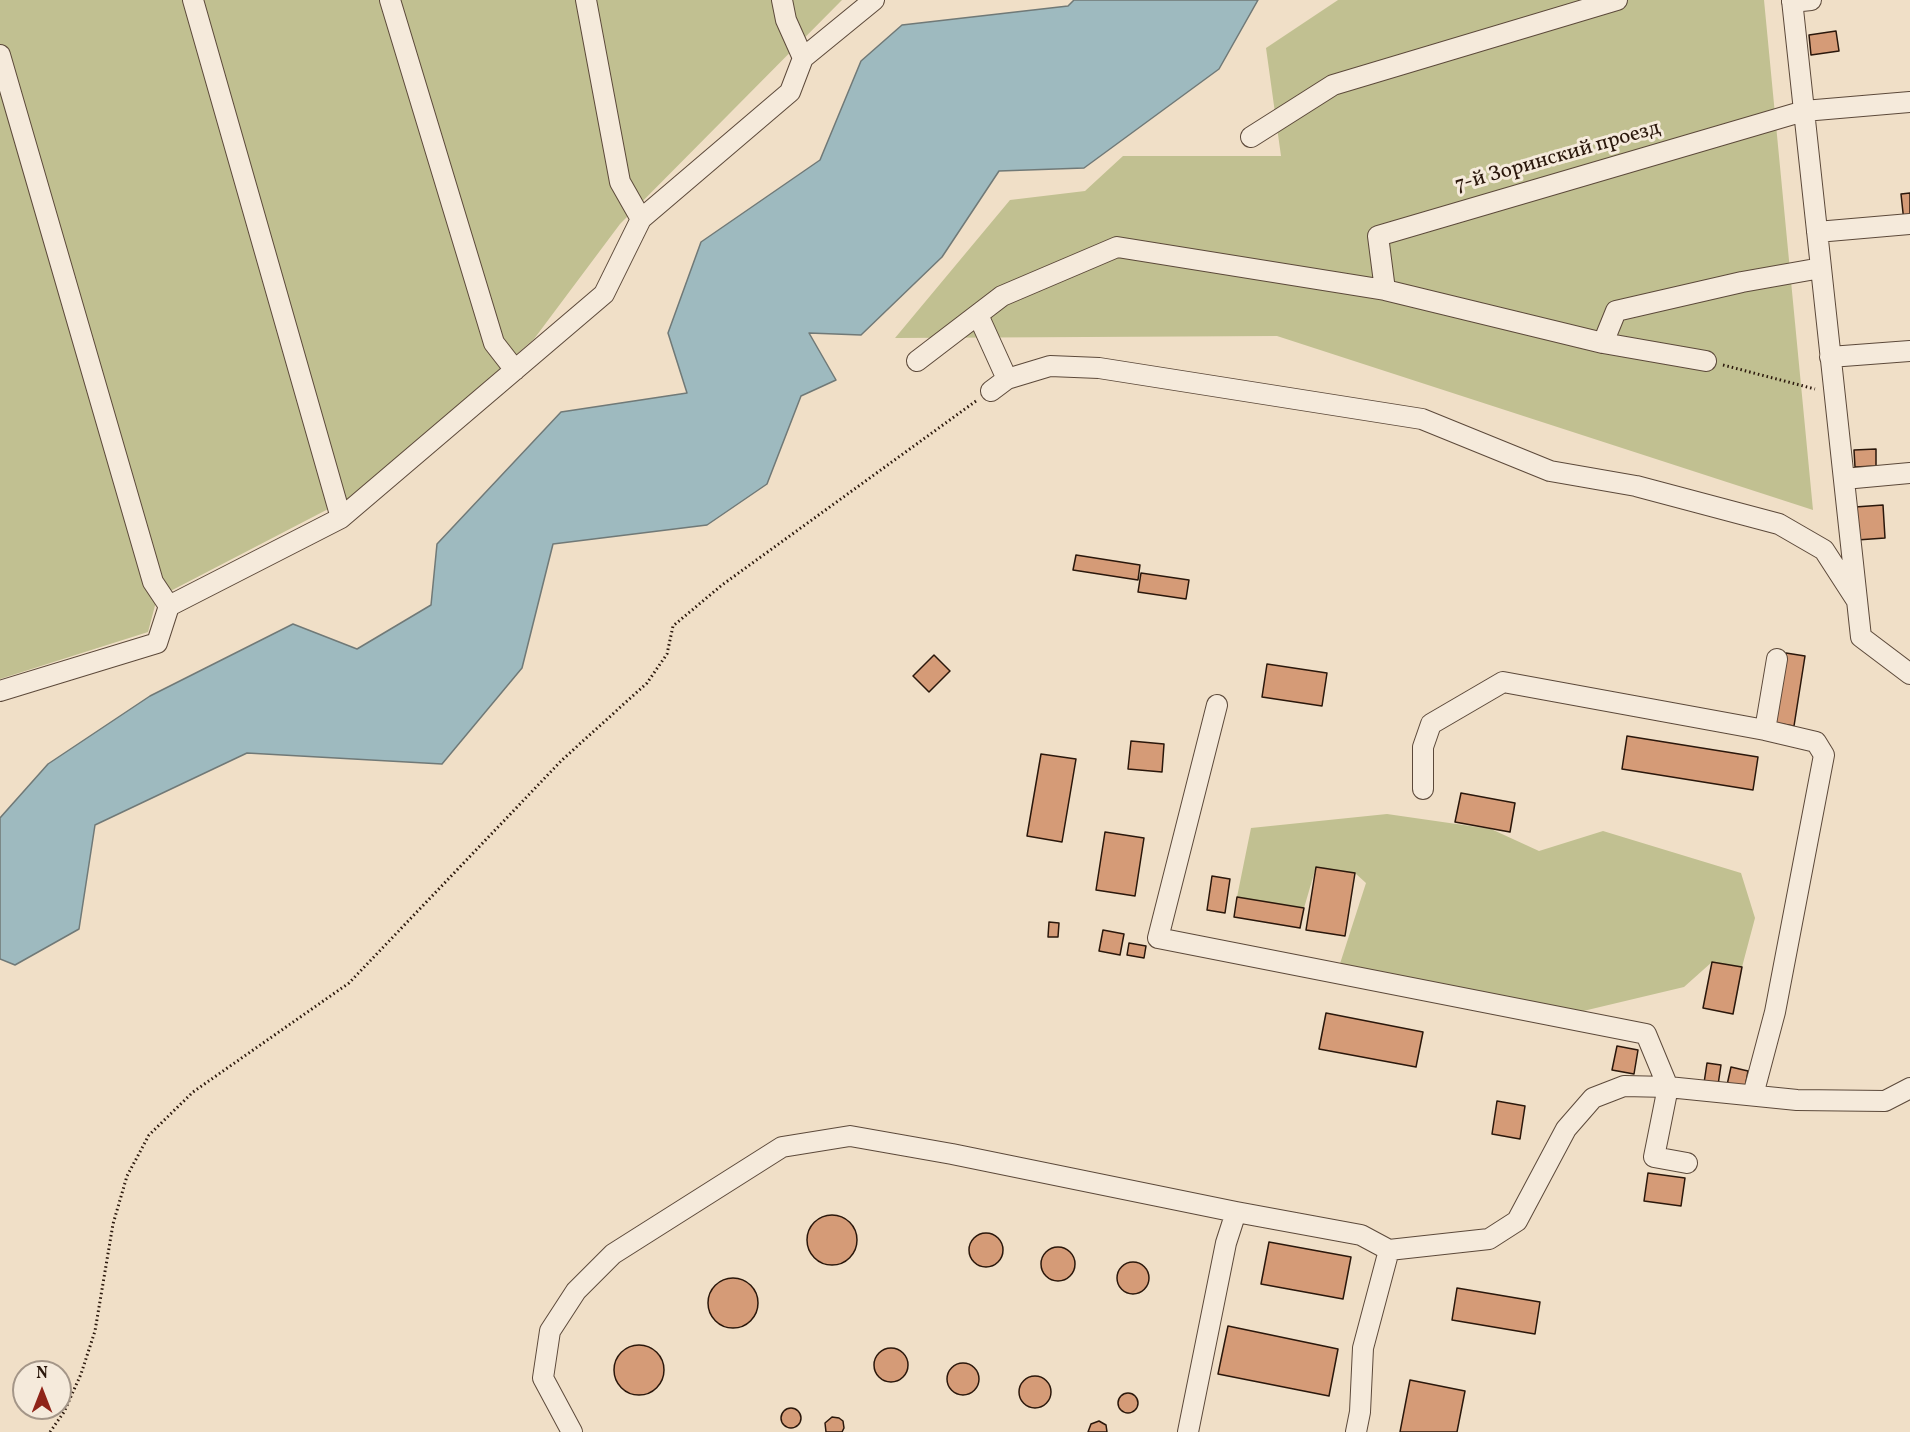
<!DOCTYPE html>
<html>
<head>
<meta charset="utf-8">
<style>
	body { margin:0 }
	#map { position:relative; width:1910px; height:1432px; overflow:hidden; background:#f0dfc7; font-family:Vollkorn,serif }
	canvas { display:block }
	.north { position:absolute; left:12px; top:1360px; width:60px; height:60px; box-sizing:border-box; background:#f5eadb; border:2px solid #a49688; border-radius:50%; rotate:0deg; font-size:16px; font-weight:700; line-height:24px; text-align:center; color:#2a170b }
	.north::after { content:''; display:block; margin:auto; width:21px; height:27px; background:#8f2418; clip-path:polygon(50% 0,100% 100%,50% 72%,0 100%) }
</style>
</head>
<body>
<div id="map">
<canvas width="1910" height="1432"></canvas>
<div class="north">N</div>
</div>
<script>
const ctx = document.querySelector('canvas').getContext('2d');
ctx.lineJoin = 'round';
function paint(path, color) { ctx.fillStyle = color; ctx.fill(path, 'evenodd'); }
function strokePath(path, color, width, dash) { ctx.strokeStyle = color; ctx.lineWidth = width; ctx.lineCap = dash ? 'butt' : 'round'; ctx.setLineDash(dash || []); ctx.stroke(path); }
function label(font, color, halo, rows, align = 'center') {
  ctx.font = font + ' Vollkorn,serif'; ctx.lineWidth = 6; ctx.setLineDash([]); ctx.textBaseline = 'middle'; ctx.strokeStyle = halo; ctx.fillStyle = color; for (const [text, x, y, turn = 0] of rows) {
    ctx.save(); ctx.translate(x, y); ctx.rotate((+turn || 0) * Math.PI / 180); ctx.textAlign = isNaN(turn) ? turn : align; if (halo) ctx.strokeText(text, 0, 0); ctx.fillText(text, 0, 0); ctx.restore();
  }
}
paint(new Path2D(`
	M 0,0 L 842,0 L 620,224 L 534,339 L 359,493 L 157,598 L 148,632 L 0,679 Z
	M 1338,0 L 1764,0 L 1813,510 L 1277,336 L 895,338 L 1010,200 L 1085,191 L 1123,156 L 1281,156 L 1266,48 Z
	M 1387,814 L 1491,829 L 1539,851 L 1603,831 L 1741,873 L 1755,918 L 1742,967 L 1712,962 L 1684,987 L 1558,1017 L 1337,973 L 1366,883 L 1355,873 L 1316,867 L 1304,908 L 1237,897 L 1251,828 Z`), '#c1c091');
const water = new Path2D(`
	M 1074,0 L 1258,0 L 1219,69 L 1084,168 L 999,171 L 942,257 L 861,335 L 809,333 L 836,380 L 801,396 L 767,484 L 707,525 L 553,544 L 522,668 L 442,764 L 247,753 L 95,825 L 79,929 L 15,965 L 0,959 L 0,818 L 48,764 L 150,696 L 293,624 L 357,649 L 431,605 L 437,544 L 561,412 L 687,393 L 668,333 L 701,242 L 820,160 L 861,61 L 902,25 L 1068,6 Z`);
paint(water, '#9ebabf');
strokePath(water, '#707977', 1.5);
const building = new Path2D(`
	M 1836,31 L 1839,51 L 1811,55 L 1809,35 Z
	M 1910,193 L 1910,222 L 1904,222 L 1901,194 Z
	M 1876,449 L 1876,466 L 1855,467 L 1854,450 Z
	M 1883,505 L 1885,538 L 1857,540 L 1855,507 Z
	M 1076,555 L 1140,565 L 1138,580 L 1073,570 Z
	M 1141,573 L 1189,580 L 1186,599 L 1138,592 Z
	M 1786,653 L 1805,656 L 1794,726 L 1775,723 Z
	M 934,655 L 950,671 L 929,692 L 913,676 Z
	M 1267,664 L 1327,673 L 1322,706 L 1262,697 Z
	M 1627,736 L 1758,757 L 1753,790 L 1622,769 Z
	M 1131,741 L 1164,744 L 1162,772 L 1128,769 Z
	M 1041,754 L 1076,759 L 1062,842 L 1027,836 Z
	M 1461,793 L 1515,803 L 1510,832 L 1455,822 Z
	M 1105,832 L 1144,838 L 1135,896 L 1096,890 Z
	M 1316,867 L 1355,873 L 1345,936 L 1306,930 Z
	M 1212,876 L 1230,879 L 1225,913 L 1207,910 Z
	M 1237,897 L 1304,908 L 1300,928 L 1234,917 Z
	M 1049,922 L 1059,923 L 1058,937 L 1048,937 Z
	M 1103,930 L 1124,934 L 1120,955 L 1099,951 Z
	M 1129,943 L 1146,946 L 1144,958 L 1127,955 Z
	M 1712,962 L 1742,967 L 1733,1014 L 1703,1008 Z
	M 1326,1013 L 1423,1032 L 1416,1067 L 1319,1049 Z
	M 1617,1046 L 1638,1050 L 1634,1074 L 1612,1070 Z
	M 1707,1063 L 1721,1065 L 1718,1085 L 1704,1083 Z
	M 1731,1067 L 1748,1071 L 1745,1088 L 1727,1085 Z
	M 1497,1101 L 1525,1106 L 1520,1139 L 1492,1134 Z
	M 1648,1173 L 1685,1178 L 1681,1206 L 1644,1201 Z
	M807 1240a25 25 0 1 1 50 0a25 25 0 1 1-50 0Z
	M969 1250a17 17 0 1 1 34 0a17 17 0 1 1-34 0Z
	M 1269,1242 L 1351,1257 L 1343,1299 L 1261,1284 Z
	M1041 1264a17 17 0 1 1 34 0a17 17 0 1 1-34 0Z
	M1117 1278a16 16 0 1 1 32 0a16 16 0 1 1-32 0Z
	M708 1303a25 25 0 1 1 50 0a25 25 0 1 1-50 0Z
	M 1457,1288 L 1540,1302 L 1535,1334 L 1452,1320 Z
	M 1228,1326 L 1338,1349 L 1329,1396 L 1218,1374 Z
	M614 1370a25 25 0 1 1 50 0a25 25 0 1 1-50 0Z
	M874 1365a17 17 0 1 1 34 0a17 17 0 1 1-34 0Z
	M947 1379a16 16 0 1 1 32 0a16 16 0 1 1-32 0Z
	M1019 1392a16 16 0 1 1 32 0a16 16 0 1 1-32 0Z
	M 1410,1380 L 1465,1391 L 1457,1432 L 1400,1432 Z
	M1118 1403a10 10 0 1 1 20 0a10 10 0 1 1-20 0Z
	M781 1418a10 10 0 1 1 20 0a10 10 0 1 1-20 0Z
	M 832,1417 L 839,1418 L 843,1421 L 844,1428 L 842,1432 L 826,1432 L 825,1423 Z
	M 1099,1421 L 1106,1425 L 1107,1432 L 1088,1432 L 1091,1424 Z`);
paint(building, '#d59b77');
strokePath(building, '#2a170b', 1.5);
const minor = new Path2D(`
	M 193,0 L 341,518
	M 390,0 L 494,343 L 515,370
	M 586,0 L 620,182 L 641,219
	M 782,0 L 786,20 L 803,58
	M 1792,0 L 1861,637 L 1910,674
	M 1792,2 L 1811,0
	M 0,55 L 153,582 L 169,606
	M 1251,137 L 1333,85 L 1617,0
	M 1817,232 L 1910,224
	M 1385,290 L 1378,236 L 1804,111 L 1910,102
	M 978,315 L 1007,379
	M 1603,343 L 1616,311 L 1742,282 L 1821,268
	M 1830,357 L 1910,351
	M 917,361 L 1002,296 L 1117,247 L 1385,290 L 1603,343 L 1706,361
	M 991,391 L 1007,379 L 1050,366 L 1099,368 L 1422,419 L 1550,471 L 1636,486 L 1779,524 L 1824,550 L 1857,601
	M 1844,479 L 1910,473
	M 0,691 L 157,643 L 169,606 L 341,518 L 604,294 L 641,219 L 790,92 L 803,58 L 874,0
	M 1217,705 L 1158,938 L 1646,1034 L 1668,1087 L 1654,1157 L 1687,1163
	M 1423,789 L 1423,747 L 1431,724 L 1503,682 L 1765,730
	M 1753,1095 L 1775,1012 L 1824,755 L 1816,742 L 1765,730 L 1777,659
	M 572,1432 L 543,1378 L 550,1331 L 576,1291 L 613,1254 L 782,1147 L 850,1136 L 952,1154 L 1236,1212 L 1361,1235 L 1389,1250 L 1489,1239 L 1517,1221 L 1566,1129 L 1593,1098 L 1624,1086 L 1668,1087 L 1797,1100 L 1885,1101 L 1910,1088
	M 1188,1432 L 1226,1243 L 1236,1212
	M 1356,1432 L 1360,1412 L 1363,1348 L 1389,1250`);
strokePath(minor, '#5c493a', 22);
strokePath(new Path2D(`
	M 1723,365 L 1815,389
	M 50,1432 L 64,1412 L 81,1374 L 95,1331 L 113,1224 L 127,1176 L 149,1135 L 193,1092 L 349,983 L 562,760 L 647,683 L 667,654 L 673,626 L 722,585 L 976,401`), '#2a170b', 3, [1.5, 3]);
strokePath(minor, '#f5eadb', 20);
label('21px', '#2a170b', '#f5eadb', [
	["7-й Зоринский проезд",1558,158,-16]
]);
</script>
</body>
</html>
